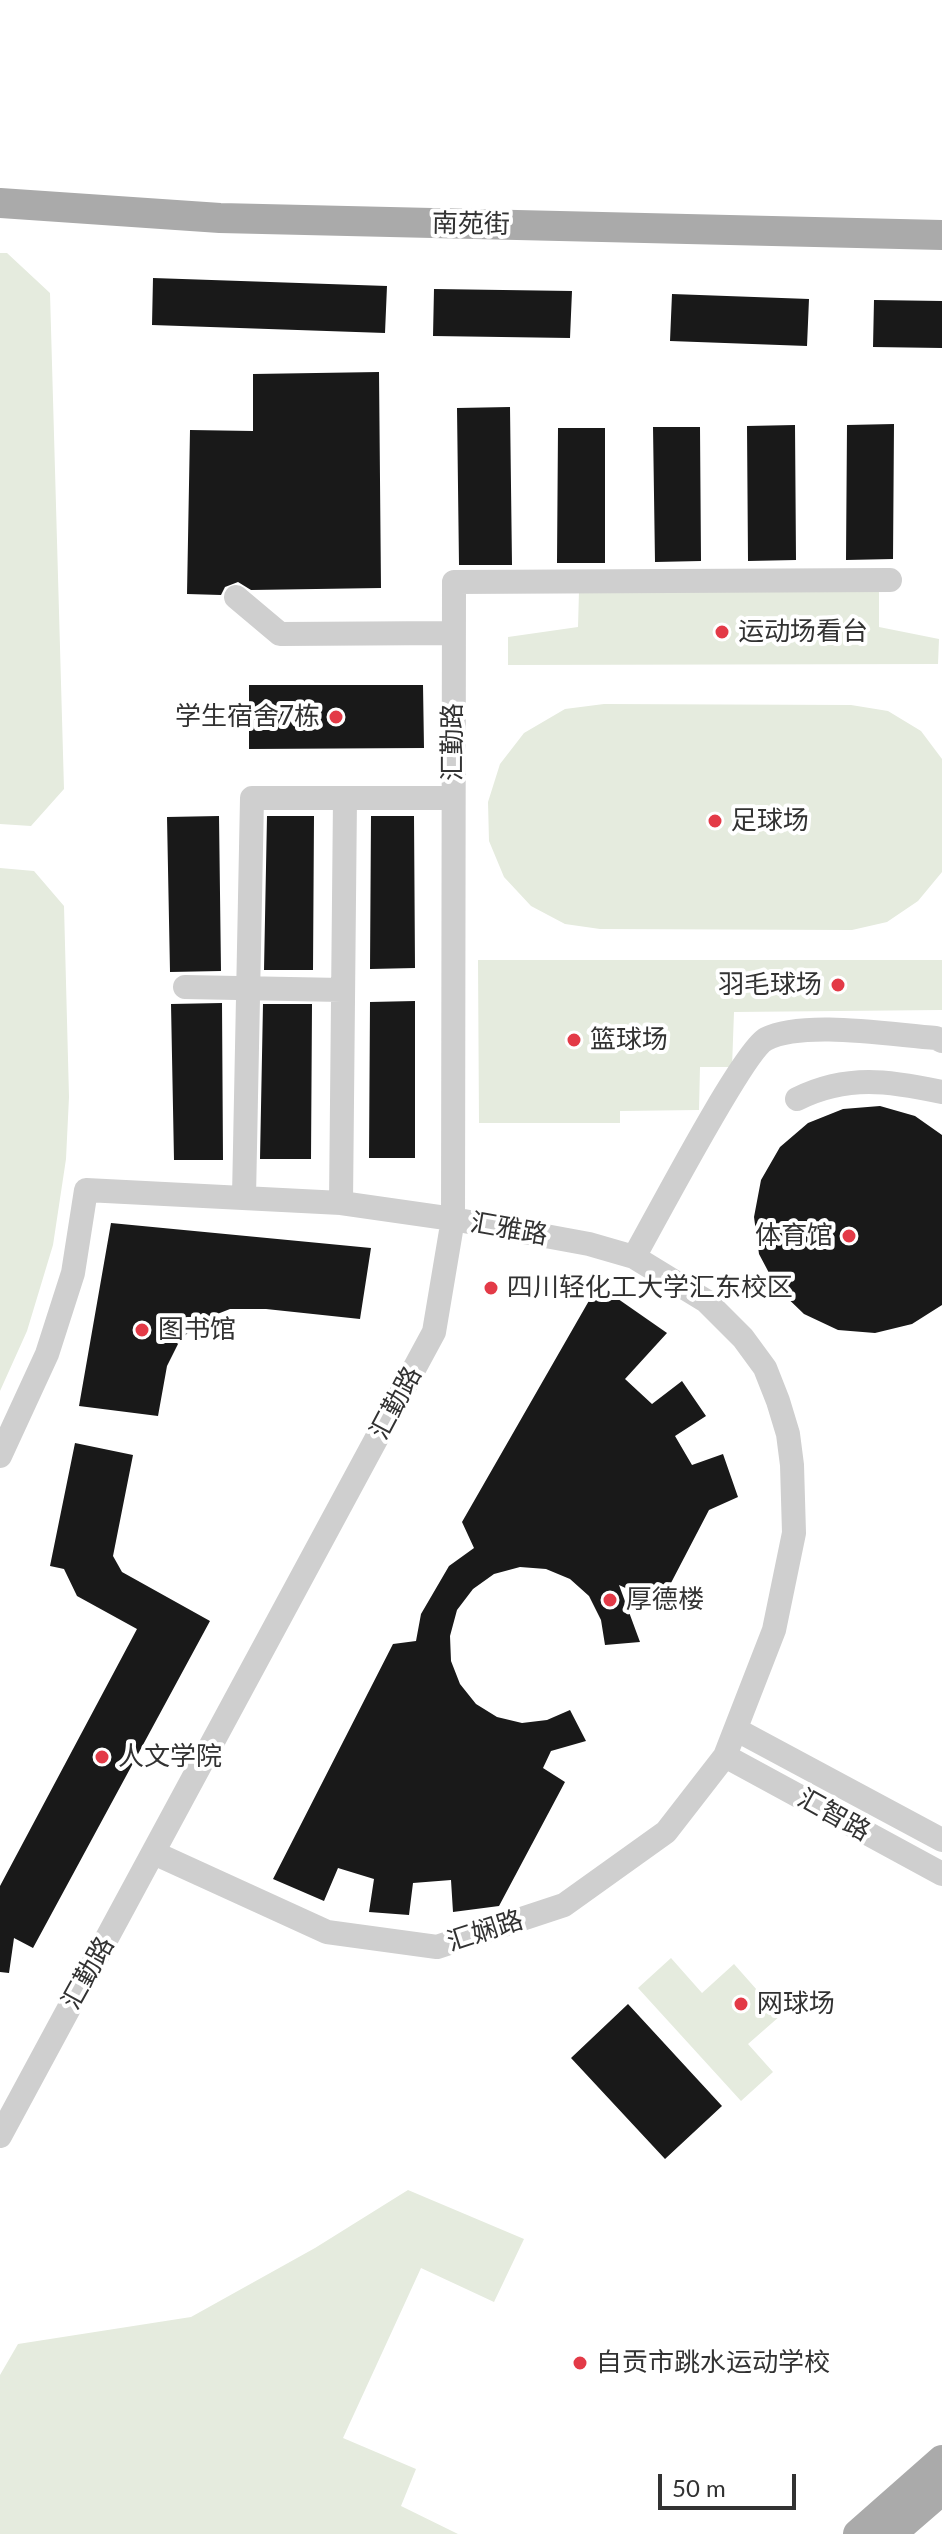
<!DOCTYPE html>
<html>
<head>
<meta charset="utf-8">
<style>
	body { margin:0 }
	#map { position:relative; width:942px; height:2534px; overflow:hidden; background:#fff; font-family:Lato,sans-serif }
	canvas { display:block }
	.scale { position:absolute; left:658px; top:2474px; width:138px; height:36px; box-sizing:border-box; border:4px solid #323232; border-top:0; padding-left:10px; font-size:24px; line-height:28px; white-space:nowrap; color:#323232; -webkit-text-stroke:6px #fff; paint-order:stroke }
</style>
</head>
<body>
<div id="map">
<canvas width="942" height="2534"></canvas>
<div class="scale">50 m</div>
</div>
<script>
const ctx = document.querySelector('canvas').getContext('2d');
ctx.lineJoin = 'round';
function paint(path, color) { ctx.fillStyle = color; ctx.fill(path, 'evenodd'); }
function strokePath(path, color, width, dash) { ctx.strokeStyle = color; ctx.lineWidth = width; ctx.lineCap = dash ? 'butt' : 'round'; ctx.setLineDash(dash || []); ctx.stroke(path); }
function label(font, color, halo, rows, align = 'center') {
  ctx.font = font + ' Lato,"Noto Sans SC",sans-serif'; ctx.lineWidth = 8; ctx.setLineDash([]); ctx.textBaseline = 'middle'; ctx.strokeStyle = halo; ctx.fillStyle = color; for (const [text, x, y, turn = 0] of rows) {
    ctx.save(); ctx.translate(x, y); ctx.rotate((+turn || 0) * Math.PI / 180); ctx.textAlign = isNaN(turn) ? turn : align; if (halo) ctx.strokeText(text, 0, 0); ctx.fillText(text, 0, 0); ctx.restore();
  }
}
paint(new Path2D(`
	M 0,253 L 7,253 L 50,293 L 64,789 L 31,826 L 0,824 Z
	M 879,590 L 879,627 L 939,639 L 938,664 L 508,665 L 508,637 L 578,627 L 579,591 Z
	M 604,704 L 851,705 L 888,711 L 921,731 L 942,759 L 942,872 L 918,901 L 887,922 L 852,930 L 600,929 L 565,924 L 531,906 L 504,877 L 489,841 L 488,802 L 500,764 L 524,733 L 565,709 Z
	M 0,868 L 34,871 L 64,906 L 69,1097 L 66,1159 L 53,1245 L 27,1331 L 0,1391 Z
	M 478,960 L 942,960 L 942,1010 L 734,1012 L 732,1067 L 700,1067 L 699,1110 L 620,1111 L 620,1123 L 479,1123 Z
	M 671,1958 L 702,1993 L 734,1964 L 780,2016 L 748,2044 L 773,2072 L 741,2101 L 638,1988 Z
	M 408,2190 L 524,2239 L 494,2302 L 421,2268 L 343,2438 L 416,2469 L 401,2506 L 458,2534 L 0,2534 L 0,2375 L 18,2344 L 191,2317 L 315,2248 Z`), '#e5ebde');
paint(new Path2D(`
	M 153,278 L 387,286 L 385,333 L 152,325 Z
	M 434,289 L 572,291 L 570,338 L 433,336 Z
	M 672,294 L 809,299 L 807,346 L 670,341 Z
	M 874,300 L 942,301 L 942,348 L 873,347 Z
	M 379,372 L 381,588 L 251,590 L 238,582 L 225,587 L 221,595 L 187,594 L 190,430 L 253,431 L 253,374 Z
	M 510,407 L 512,565 L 459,565 L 457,408 Z
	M 894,424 L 893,559 L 846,560 L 847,425 Z
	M 795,425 L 796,560 L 748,561 L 747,426 Z
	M 653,427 L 700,427 L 701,561 L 655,562 Z
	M 558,428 L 605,428 L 605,563 L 557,563 Z
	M 249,685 L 423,685 L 424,748 L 249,749 Z
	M 219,816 L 221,971 L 170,972 L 167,817 Z
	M 267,816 L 314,816 L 313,970 L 264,970 Z
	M 371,816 L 414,816 L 415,968 L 370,969 Z
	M 415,1001 L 415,1158 L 369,1158 L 370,1002 Z
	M 222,1003 L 223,1160 L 174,1160 L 171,1004 Z
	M 263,1004 L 312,1004 L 311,1159 L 260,1159 Z
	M 880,1106 L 915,1116 L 942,1135 L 942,1305 L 912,1324 L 875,1333 L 838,1330 L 804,1314 L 777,1288 L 759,1254 L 754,1217 L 761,1180 L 780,1147 L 808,1123 L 843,1109 Z
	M 111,1223 L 371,1248 L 360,1319 L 266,1309 L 230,1309 L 202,1320 L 180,1340 L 167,1366 L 158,1416 L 79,1406 Z
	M 598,1285 L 667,1333 L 625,1379 L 652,1404 L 682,1381 L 706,1416 L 675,1436 L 692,1465 L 723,1454 L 738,1497 L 709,1510 L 660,1604 L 619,1585 L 640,1642 L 605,1645 L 601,1620 L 589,1596 L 570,1579 L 546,1569 L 520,1567 L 494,1574 L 473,1589 L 457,1610 L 450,1636 L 451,1661 L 460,1684 L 476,1704 L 497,1717 L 522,1723 L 547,1720 L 570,1710 L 586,1741 L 551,1751 L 543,1768 L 565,1782 L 499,1906 L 453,1912 L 451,1880 L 413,1883 L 409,1915 L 369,1912 L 374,1879 L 338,1868 L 324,1901 L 273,1879 L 393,1644 L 416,1641 L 421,1614 L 449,1566 L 474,1548 L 462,1522 Z
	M 75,1443 L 133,1455 L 113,1556 L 122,1572 L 210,1621 L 33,1948 L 14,1938 L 9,1973 L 0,1972 L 0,1886 L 137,1629 L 77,1596 L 64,1569 L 50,1566 Z
	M 628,2004 L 722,2106 L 665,2159 L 571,2058 Z`), '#191919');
strokePath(new Path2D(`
	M 236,597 L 280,634 L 453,633
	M 185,987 L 342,990
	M 797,1099 C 847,1074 890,1081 942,1092
	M 244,1197 L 252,798 L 453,798
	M 341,1203 L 345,798
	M 634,1257 C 653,1224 743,1051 766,1039 C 804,1020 892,1035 936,1038 L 942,1041
	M 0,1456 L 47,1354 L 73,1273 L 86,1190 L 341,1203 L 453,1219 L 589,1244 L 634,1257 L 706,1301 L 743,1338 L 765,1368 L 778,1401 L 788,1434 L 792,1465 L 794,1533 L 774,1630 L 725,1756 L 666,1832 L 564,1905 L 437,1947 L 327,1932 L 154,1853
	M 737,1730 L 942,1840
	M 725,1756 L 942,1874
	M 0,2136 L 434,1332 L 453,1219 L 454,582 L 890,580`), '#cfcfcf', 24);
strokePath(new Path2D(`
	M 0,203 L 220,218 L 942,235
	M 858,2534 L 942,2460
	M 891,2534 L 942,2490`), '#aaa', 30);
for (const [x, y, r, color] of [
	[722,632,8,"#e33a47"],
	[336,717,8,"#e33a47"],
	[715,821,8,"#e33a47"],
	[838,985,8,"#e33a47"],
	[574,1040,8,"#e33a47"],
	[849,1236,8,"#e33a47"],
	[491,1288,8,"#e33a47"],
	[142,1330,8,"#e33a47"],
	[610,1600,8,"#e33a47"],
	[102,1757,8,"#e33a47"],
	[741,2004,8,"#e33a47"],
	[580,2363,8,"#e33a47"]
]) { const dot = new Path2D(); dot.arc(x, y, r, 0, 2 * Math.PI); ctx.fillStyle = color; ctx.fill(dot); strokePath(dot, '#fff', 3); }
label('26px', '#323232', '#fff', [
	["南苑街",471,224,1],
	["汇勤路",453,742,-90],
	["汇雅路",509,1229,10],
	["汇勤路",396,1403,-62],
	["汇智路",834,1815,29],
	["汇娴路",485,1931,-18],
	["汇勤路",88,1973,-61]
]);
label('26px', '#323232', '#fff', [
	["运动场看台",738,632],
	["学生宿舍7栋",320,717,"right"],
	["足球场",731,821],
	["羽毛球场",822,985,"right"],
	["篮球场",590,1040],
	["体育馆",833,1236,"right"],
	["四川轻化工大学汇东校区",507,1288],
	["图书馆",158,1330],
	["厚德楼",626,1600],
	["人文学院",118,1757],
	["网球场",757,2004],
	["自贡市跳水运动学校",596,2363]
], 'left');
</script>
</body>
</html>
